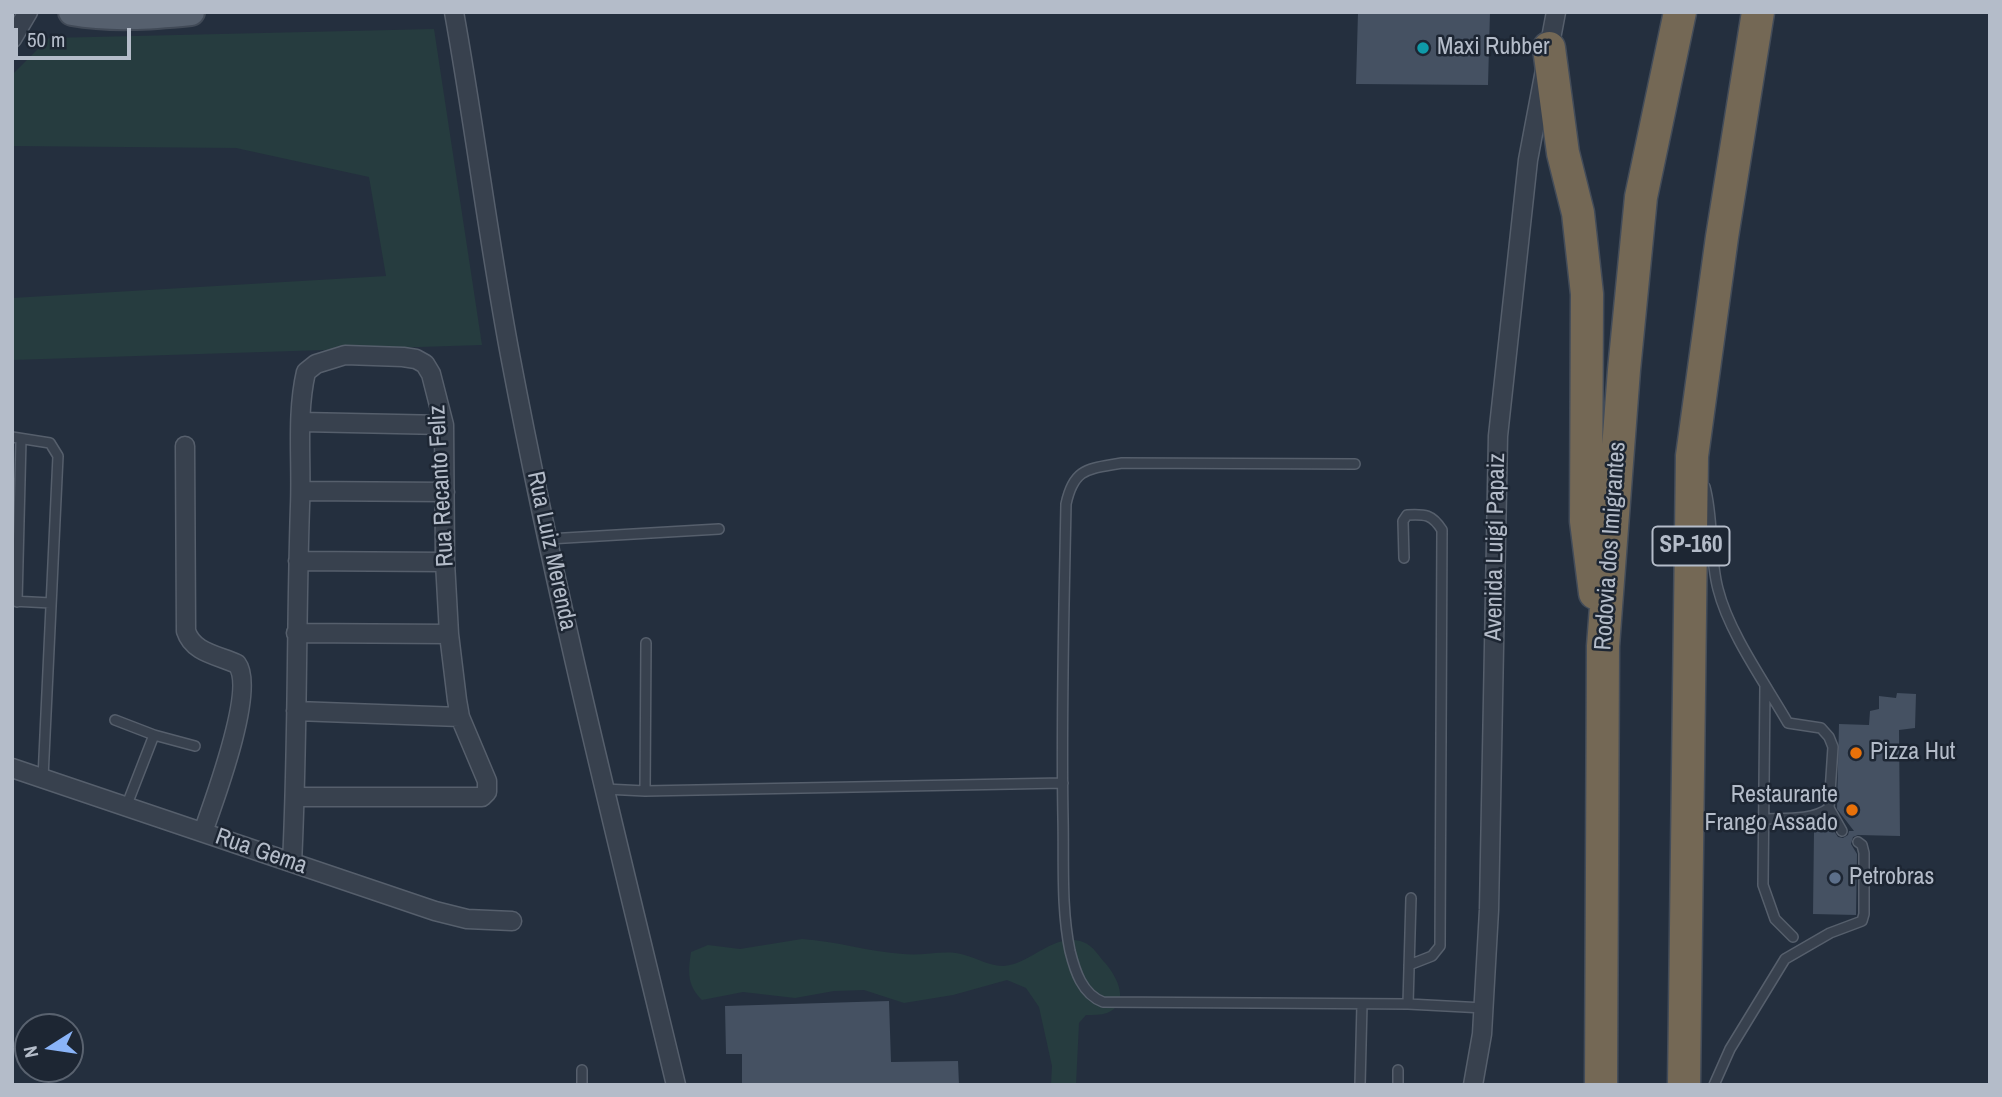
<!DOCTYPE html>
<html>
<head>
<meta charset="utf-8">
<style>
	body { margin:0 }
	#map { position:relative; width:2002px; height:1097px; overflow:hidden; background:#242f3e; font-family:"Archivo Narrow",sans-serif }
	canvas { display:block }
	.frame { position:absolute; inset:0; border:14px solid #b4bcc9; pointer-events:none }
	.north { position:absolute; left:14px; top:1013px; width:70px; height:70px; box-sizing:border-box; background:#1d2633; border:2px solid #59626f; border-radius:50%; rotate:258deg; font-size:19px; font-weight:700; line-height:28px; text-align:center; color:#b4bcc9 }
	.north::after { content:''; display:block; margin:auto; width:24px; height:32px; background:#8ab4f8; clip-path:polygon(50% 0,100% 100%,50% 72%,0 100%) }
	.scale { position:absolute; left:14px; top:28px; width:117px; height:32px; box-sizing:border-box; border:4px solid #b4bcc9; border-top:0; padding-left:9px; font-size:21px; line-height:24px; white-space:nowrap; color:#b4bcc9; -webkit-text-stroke:5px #1d2633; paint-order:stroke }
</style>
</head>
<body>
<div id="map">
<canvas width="2002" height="1097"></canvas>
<div class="frame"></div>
<div class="north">N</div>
<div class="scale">50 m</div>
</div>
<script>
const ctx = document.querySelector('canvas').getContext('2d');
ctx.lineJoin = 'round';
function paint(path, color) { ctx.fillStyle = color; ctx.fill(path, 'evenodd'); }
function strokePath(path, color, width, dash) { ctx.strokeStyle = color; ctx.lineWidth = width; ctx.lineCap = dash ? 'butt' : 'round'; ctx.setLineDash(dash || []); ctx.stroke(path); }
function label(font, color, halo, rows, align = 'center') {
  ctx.font = font + ' "Archivo Narrow",sans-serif'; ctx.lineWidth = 5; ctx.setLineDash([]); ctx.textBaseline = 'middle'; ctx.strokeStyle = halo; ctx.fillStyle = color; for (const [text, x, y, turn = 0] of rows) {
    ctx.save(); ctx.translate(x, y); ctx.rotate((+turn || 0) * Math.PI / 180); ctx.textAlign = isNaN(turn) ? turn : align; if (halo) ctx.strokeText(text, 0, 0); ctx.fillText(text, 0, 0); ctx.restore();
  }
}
paint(new Path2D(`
	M 434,29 L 482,345 L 12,360 L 12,298 L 386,276 L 369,177 L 236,148 L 12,146 L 12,75 L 49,38 Z
	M 802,939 C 836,941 869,952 903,954 C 921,956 939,951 956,953 C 972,955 987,966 1003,966 C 1031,965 1053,932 1083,942 C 1094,946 1099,957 1106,964 C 1117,977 1131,1004 1107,1013 C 1101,1015 1093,1015 1086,1015 L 1079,1023 L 1076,1085 L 1051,1085 L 1052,1066 L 1039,1007 L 1026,988 L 1007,980 L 953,995 L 904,1003 L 864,990 L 834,991 L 795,998 L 743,992 L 702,1000 C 687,985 688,972 691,952 L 708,945 L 740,949 Z`), '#263c3f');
paint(new Path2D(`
	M 1358,12 L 1490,12 L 1488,85 L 1356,84 Z
	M 1897,693 L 1916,694 L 1915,728 L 1899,730 L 1900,836 L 1858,835 L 1853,837 L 1851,844 L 1857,854 L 1856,915 L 1813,914 L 1814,831 L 1834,831 L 1838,837 L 1843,838 L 1848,835 L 1849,831 L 1854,831 L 1837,809 L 1839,724 L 1869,725 L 1870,711 L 1879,709 L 1879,696 L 1896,698 Z
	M 889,1001 L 891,1062 L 958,1061 L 959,1085 L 742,1085 L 742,1054 L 726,1054 L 725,1006 Z`), '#455162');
const lane = new Path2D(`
	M 12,437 L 50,443 L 58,456 L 43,778
	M 1355,464 L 1122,463 C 1089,469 1074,467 1066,504 C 1064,608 1061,713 1063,818 C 1064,862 1061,908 1070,951 C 1075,971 1082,994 1103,1002 L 1408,1004 L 1484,1008
	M 1705,487 C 1714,521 1709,555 1718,589 C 1729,633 1765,683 1788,723 L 1821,728 L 1829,737 L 1833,747 L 1829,808 C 1812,821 1783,818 1763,819
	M 548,539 L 719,529
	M 1404,558 L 1403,521 L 1407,515 C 1425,514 1432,514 1442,530 L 1440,946 L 1432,956 L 1409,965
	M 12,601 L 51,603
	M 17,602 L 21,439
	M 1765,686 L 1763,885 L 1775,919 L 1793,937
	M 115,720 L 154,735 L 126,807
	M 154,735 L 195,746
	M 605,789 L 645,791 L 1063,783
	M 645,791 L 646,643
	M 1829,808 L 1842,831
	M 1408,1004 L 1411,898
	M 582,1070 L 582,1085
	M 1398,1070 L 1398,1085
	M 1360,1085 L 1362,1004
	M 1714,1085 L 1730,1049 L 1785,959 L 1830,933 L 1862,921 L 1864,914 L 1864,853 L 1862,845 L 1858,842`);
const street = new Path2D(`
	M 454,12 C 475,128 489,245 511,360 C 557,603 618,844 676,1085
	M 12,39 L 28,12
	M 302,422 L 444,425
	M 185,446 L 186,631 C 193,653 218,655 237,664 C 256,689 214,801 203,832
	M 301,491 L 445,492
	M 298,561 L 445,562
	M 296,633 L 449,634
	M 296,711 L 460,717
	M 12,768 L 435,911 L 467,919 L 512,921
	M 292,863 C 298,744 296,625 300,506 C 302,462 296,415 306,372 L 316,364 L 345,355 L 403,357 L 416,359 L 425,364 L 431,374 L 444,425 L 445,562 L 449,634 L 457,700 L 460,717 L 487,781 L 487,792 L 482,797 L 295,797
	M 1473,1085 L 1482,1034 L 1489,910 L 1498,436 L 1528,160 L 1556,12`);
const primary = new Path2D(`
	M 72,12 C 112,19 150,16 191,12`);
const highway = new Path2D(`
	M 1549,48 L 1563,153 L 1578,213 L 1587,294 L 1586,521 L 1595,593
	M 1601,1085 L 1603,646 L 1624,370 L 1641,197 L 1680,12
	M 1684,1085 L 1692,456 L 1722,237 L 1758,12`);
strokePath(lane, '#565f6c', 12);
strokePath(street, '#565f6c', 21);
strokePath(primary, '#414a57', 30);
strokePath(highway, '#434c59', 35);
strokePath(lane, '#38414e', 9);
strokePath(street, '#38414e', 18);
strokePath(primary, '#56606e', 26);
strokePath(highway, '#746855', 32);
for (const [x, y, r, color] of [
	[1423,48,7,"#0f9aa8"],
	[1856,753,7,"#e8710a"],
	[1852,810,7,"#e8710a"],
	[1835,878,7,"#5c6f8a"]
]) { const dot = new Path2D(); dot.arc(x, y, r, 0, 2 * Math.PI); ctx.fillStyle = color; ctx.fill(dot); strokePath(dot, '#1d2633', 2.5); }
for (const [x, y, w] of [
	[1691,546,77]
]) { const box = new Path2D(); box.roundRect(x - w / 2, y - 19.5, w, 39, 5); ctx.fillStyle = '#1d2633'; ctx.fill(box); strokePath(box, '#b4bcc9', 2); }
label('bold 23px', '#b4bcc9', null, [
	["SP-160",1691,546]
]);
label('24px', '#b4bcc9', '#1d2633', [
	["Maxi Rubber",1437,48],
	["Pizza Hut",1870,753],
	["Restaurante",1838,796,"right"],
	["Frango Assado",1838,824,"right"],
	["Petrobras",1849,878]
], 'left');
label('24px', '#b4bcc9', '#1d2633', [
	["Rua Recanto Feliz",442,486,-93],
	["Rodovia dos Imigrantes",1611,546,-86],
	["Avenida Luigi Papaiz",1496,547,-89],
	["Rua Luiz Merenda",551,551,78],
	["Rua Gema",261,852,19]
]);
</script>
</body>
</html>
